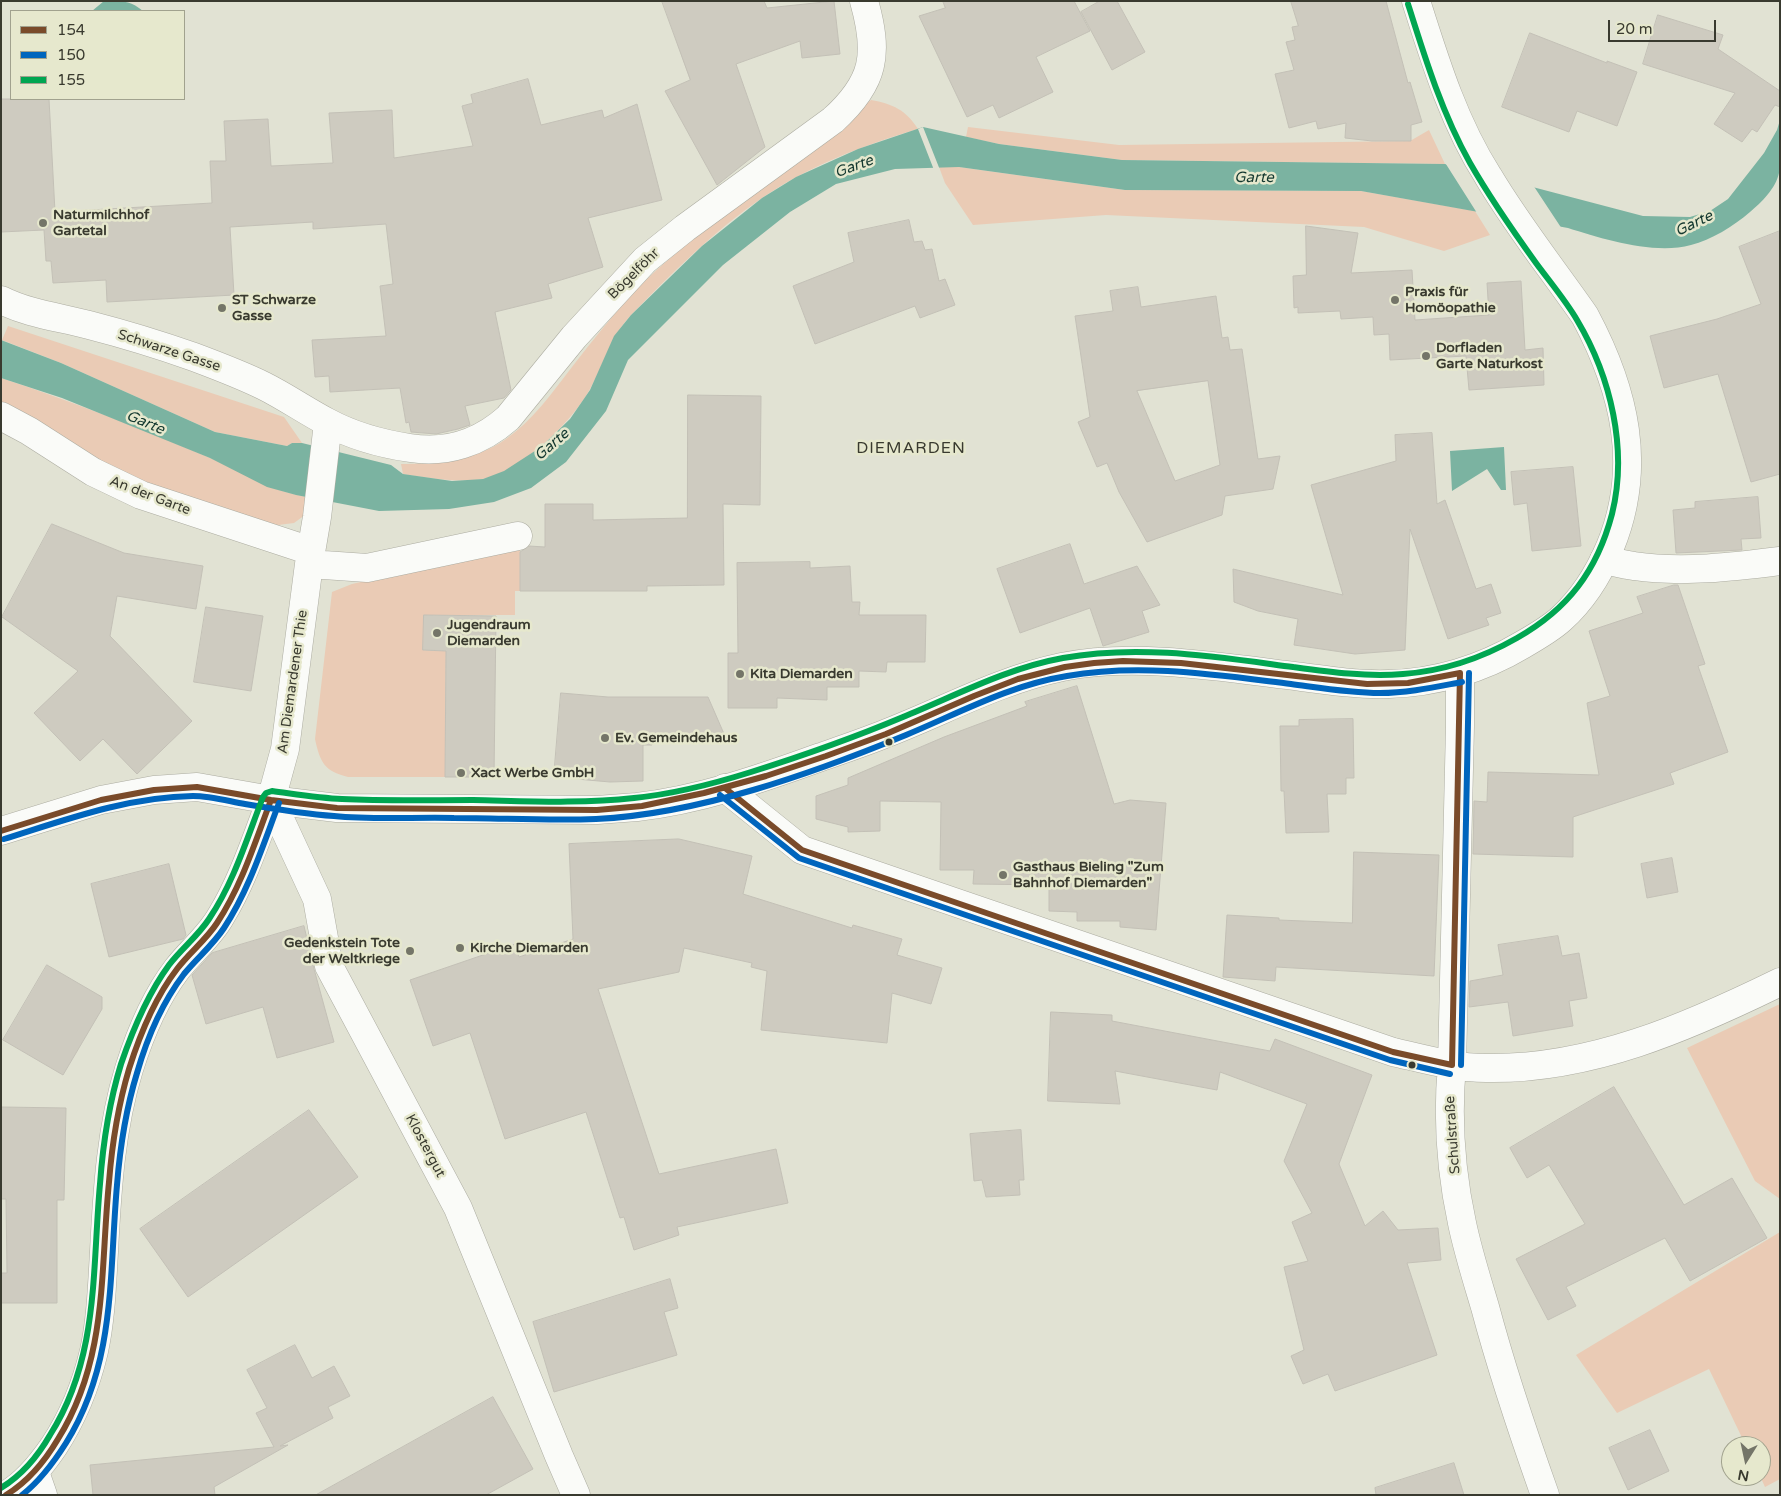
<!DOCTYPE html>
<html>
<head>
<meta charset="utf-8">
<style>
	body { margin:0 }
	#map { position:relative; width:1781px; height:1496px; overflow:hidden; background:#e1e2d3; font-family:"Varela Round",sans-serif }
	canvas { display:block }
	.frame { position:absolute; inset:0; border:2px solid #393a2f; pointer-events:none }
	.legend { position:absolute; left:10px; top:10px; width:175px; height:90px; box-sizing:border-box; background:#e6e8cd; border:1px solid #a1a28e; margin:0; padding:6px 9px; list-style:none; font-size:15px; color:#393a2f }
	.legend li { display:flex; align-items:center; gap:10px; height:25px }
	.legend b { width:25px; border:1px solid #a1a28e }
	.north { position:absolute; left:1721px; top:1436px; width:50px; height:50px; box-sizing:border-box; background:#e6e8cd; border:1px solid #a1a28e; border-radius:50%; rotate:190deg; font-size:14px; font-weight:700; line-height:20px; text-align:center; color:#393a2f }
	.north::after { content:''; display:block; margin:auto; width:18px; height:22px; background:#747568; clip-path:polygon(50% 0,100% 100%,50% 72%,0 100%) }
	.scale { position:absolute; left:1608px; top:20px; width:108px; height:22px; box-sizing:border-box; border:2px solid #393a2f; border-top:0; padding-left:6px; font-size:15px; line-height:18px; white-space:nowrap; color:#393a2f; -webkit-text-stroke:4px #e6e8cd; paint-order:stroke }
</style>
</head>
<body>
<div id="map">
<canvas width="1781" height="1496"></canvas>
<div class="frame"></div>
<ul class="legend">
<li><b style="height:6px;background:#7a4b2a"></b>154</li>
<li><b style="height:6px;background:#0065bd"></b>150</li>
<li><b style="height:6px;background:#00a651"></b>155</li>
</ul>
<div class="north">N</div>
<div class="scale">20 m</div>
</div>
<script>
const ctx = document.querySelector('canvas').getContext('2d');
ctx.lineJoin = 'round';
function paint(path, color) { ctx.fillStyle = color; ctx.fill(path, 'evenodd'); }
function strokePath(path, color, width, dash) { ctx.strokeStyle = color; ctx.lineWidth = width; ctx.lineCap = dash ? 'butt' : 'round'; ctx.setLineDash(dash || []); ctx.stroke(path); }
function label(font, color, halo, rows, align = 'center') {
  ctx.font = font + ' "Varela Round",sans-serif'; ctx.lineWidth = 5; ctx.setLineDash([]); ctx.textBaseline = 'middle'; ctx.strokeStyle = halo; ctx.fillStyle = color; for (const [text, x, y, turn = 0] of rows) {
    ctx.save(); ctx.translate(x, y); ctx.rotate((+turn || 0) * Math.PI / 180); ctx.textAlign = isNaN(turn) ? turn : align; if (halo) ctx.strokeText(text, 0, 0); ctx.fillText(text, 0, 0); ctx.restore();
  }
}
paint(new Path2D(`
	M 871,100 C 893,104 906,110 918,129 C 864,145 809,166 762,198 C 715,230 672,273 632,314 C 610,337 605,362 590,389 C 573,421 519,474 482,479 C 455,483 429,478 403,474 L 401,464 C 438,464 474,461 506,439 C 533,420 552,393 572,367 C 592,341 613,315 635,291 C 660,265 688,243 715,221 C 766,180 819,141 871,100 Z
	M 968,127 L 1119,145 L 1410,141 L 1429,130 L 1445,164 L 1122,160 L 999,144 L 966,137 Z
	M 939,167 L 959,167 L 1125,190 L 1361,191 L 1475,211 L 1490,235 L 1444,251 L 1364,227 L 1106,215 L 973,225 L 945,183 Z
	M 8,326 L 284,417 L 302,443 L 292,443 L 287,446 L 215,432 L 61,363 L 2,340 Z
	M 1,378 C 71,401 140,428 208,457 C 243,472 268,490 307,497 L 305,515 L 294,523 L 278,525 L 256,523 L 150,485 L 98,461 L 1,403 Z
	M 520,546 L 520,591 L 515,591 L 515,615 L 424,615 L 424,650 L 446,651 L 445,777 L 348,777 C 324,771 320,762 315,739 L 332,592 L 352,584 Z
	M 1780,1004 L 1780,1199 L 1755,1181 L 1687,1048 Z
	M 1780,1232 L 1780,1479 L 1765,1487 L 1760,1476 L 1761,1446 L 1746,1446 L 1709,1369 L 1617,1413 L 1576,1355 Z`), '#eacbb5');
paint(new Path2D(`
	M 104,1 C 122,1 130,0 143,11 L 92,11 Z
	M 1780,120 C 1780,133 1781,162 1779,173 C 1776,188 1761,203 1750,212 C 1734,226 1711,240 1691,245 C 1654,255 1603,239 1568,228 L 1361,191 L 1125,190 L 959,167 L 895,169 L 836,184 L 790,212 L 723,265 L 628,360 L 606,411 L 566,462 L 531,488 L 494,502 L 449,509 L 379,511 L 296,495 L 267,487 L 210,458 L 62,398 L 1,378 L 1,340 L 61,363 L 215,432 L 287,446 L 292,443 L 302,443 L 391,465 L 403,474 L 452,481 L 483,479 L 504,471 L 541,447 L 570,419 L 590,390 L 614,336 L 631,315 L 702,246 L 762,198 L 796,177 L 858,149 L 923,127 L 999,144 L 1122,160 L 1445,164 L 1643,216 L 1690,217 L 1710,211 L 1728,199 L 1764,153 L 1777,130 Z
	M 1504,447 L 1506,490 L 1501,490 L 1487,469 L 1452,491 L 1450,451 Z`), '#7bb3a1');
paint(new Path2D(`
	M 923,127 L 940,170 L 934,170 L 918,129 Z
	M 1444,161 L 1533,185 L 1562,229 L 1477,213 Z`), '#e1e2d3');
const building = new Path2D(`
	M 662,1 L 764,1 L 767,8 L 834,1 L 840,54 L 802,58 L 800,41 L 736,64 L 765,147 L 717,185 L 665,91 L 690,80 Z
	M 943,1 L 1074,1 L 1090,31 L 1036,57 L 1053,92 L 999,118 L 993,105 L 967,117 L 919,16 L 945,8 Z
	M 1100,1 L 1117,1 L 1145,52 L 1112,70 L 1081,12 Z
	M 1291,1 L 1386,1 L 1408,83 L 1410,82 L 1422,122 L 1411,125 L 1411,141 L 1372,141 L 1345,138 L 1346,123 L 1318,129 L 1316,121 L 1289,128 L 1275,74 L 1294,70 L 1286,42 L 1295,40 L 1292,27 L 1298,26 Z
	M 1658,15 L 1723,35 L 1718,49 L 1780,91 L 1780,107 L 1775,105 L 1757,132 L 1752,129 L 1742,142 L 1714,124 L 1735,93 L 1643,64 Z
	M 1530,33 L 1607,63 L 1607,61 L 1637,72 L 1617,126 L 1577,111 L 1569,132 L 1502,107 Z
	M 528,79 L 541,125 L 602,110 L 604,118 L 637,104 L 662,200 L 588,218 L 603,267 L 548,284 L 552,298 L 495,312 L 511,390 L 504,398 L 465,406 L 470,425 L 458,429 L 436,434 L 411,432 L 409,422 L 406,423 L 400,388 L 330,392 L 329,376 L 315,377 L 312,340 L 386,336 L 380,286 L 393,284 L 386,224 L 313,229 L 313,222 L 230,227 L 234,295 L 107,302 L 106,280 L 53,283 L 51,261 L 46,261 L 44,230 L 1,232 L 1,99 L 49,99 L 55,212 L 212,203 L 210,161 L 226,161 L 224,121 L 268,119 L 271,166 L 333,163 L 329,113 L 392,110 L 394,158 L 473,146 L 462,106 L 473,103 L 471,95 Z
	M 909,220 L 914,242 L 922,241 L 925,250 L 932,249 L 939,281 L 945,279 L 955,305 L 920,318 L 915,306 L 815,344 L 793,286 L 854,262 L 848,233 Z
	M 1306,226 L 1358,233 L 1351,273 L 1412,270 L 1415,320 L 1489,315 L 1487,283 L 1521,281 L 1525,350 L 1543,348 L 1544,385 L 1469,390 L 1466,356 L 1390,360 L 1389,334 L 1374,335 L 1373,317 L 1341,319 L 1340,311 L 1298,313 L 1298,307 L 1294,308 L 1293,276 L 1306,275 Z
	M 1780,231 L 1780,474 L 1751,482 L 1718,374 L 1664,388 L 1650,336 L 1717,319 L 1761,304 L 1739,247 Z
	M 1138,287 L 1141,307 L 1216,296 L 1222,338 L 1228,337 L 1230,350 L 1242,349 L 1258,459 L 1280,456 L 1273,489 L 1225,496 L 1222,515 L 1147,542 L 1119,492 L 1107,463 L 1097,467 L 1078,422 L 1090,417 L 1075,316 L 1113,311 L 1110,291 ZM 1208,381 L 1220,465 L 1175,481 L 1137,391 Z
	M 688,395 L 761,396 L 760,505 L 723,504 L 724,585 L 647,586 L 647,591 L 520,591 L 520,552 L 529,546 L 545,547 L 545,504 L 593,504 L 593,520 L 687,518 Z
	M 1432,433 L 1437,504 L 1445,500 L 1476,589 L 1491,584 L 1501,613 L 1486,618 L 1489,625 L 1448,639 L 1410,529 L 1405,650 L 1355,654 L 1294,645 L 1298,619 L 1258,611 L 1234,602 L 1233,569 L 1343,595 L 1311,485 L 1396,461 L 1395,435 Z
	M 1573,467 L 1581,546 L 1532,551 L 1527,503 L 1514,505 L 1511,472 Z
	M 1758,497 L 1761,538 L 1741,539 L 1742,550 L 1676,553 L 1673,510 L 1695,508 L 1695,502 Z
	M 52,524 L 124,553 L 203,566 L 196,609 L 117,596 L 110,636 L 192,721 L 137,774 L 103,739 L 80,761 L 34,713 L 78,671 L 2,617 Z
	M 1070,544 L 1084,584 L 1137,566 L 1160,605 L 1142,611 L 1149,632 L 1103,646 L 1090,608 L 1020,633 L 997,569 Z
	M 810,562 L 810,568 L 850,566 L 852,602 L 860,602 L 859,615 L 926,615 L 925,662 L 887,662 L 886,672 L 859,671 L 859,687 L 827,687 L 827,700 L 777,698 L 777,708 L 728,708 L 728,653 L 738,653 L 737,563 Z
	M 1674,585 L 1678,585 L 1705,664 L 1698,666 L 1728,752 L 1670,773 L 1674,784 L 1573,817 L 1573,857 L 1473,854 L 1474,801 L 1487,802 L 1488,772 L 1599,775 L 1587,703 L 1610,696 L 1589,631 L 1643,613 L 1637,597 Z
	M 206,607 L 263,616 L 251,691 L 194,682 Z
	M 424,615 L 496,616 L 494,777 L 445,777 L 446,651 L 423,650 Z
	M 1077,686 L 1114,804 L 1130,800 L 1166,803 L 1156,930 L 1120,927 L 1120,921 L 1077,921 L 1077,912 L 1049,911 L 1049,885 L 973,884 L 974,870 L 940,870 L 941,802 L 880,801 L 880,831 L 848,832 L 848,827 L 816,819 L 816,796 L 848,785 L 848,778 L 944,737 L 1027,706 L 1025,702 Z
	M 561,693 L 608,697 L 708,697 L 728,743 L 653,735 L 652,745 L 643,745 L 643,781 L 610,782 L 554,777 Z
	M 1353,719 L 1354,778 L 1346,778 L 1346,794 L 1327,794 L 1329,832 L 1286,833 L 1284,791 L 1281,791 L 1280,726 L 1299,726 L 1299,720 Z
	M 679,839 L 752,856 L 743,894 L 852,928 L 853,925 L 902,939 L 897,955 L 942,968 L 931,1004 L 892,993 L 887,1043 L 761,1030 L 767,971 L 751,967 L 752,963 L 684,948 L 679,972 L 598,989 L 659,1174 L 776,1149 L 788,1203 L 677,1227 L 679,1235 L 634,1250 L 624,1217 L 620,1218 L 586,1112 L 505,1139 L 470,1033 L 433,1046 L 410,980 L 515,944 L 519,957 L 573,939 L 569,844 Z
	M 1354,852 L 1439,855 L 1434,976 L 1276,967 L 1275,981 L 1223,977 L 1227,915 L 1279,918 L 1279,920 L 1352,923 Z
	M 1672,858 L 1678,892 L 1647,898 L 1641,864 Z
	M 169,864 L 186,935 L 183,939 L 109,957 L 91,884 Z
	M 304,926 L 314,969 L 334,1042 L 277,1058 L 263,1007 L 206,1024 L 192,975 L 212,953 Z
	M 1558,936 L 1562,956 L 1579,953 L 1587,998 L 1569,1001 L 1573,1026 L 1513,1036 L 1508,1002 L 1469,1007 L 1470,981 L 1503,975 L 1498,945 Z
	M 47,965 L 102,997 L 102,1009 L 63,1075 L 3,1040 Z
	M 1051,1012 L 1112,1015 L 1112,1021 L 1270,1051 L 1275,1039 L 1372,1075 L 1339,1164 L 1365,1226 L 1383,1211 L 1398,1230 L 1438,1228 L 1441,1260 L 1407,1263 L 1437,1355 L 1335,1391 L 1328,1374 L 1303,1384 L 1291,1356 L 1304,1350 L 1284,1267 L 1308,1261 L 1292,1222 L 1312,1213 L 1284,1161 L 1307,1104 L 1220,1072 L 1217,1090 L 1115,1071 L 1120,1104 L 1048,1101 Z
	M 1614,1087 L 1684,1205 L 1732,1178 L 1767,1238 L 1690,1281 L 1665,1238 L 1566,1287 L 1576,1306 L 1548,1320 L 1516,1259 L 1585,1224 L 1549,1165 L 1527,1178 L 1510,1148 Z
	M 1,1107 L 66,1108 L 64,1200 L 57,1200 L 57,1303 L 1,1303 L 1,1273 L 7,1273 L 6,1199 L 1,1199 Z
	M 309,1110 L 358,1177 L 188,1297 L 140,1229 Z
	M 1021,1130 L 1024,1180 L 1019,1180 L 1020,1195 L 986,1197 L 982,1180 L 974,1181 L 970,1134 Z
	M 670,1279 L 678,1308 L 664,1312 L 677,1355 L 554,1392 L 533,1322 Z
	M 295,1345 L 312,1378 L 334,1366 L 350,1396 L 328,1407 L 333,1418 L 280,1446 L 288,1445 L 214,1487 L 215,1495 L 93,1495 L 90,1465 L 274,1447 L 256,1413 L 267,1408 L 247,1370 Z
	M 493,1397 L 533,1469 L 486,1495 L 316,1495 Z
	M 1650,1430 L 1669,1471 L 1628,1490 L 1609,1448 Z
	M 1454,1463 L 1464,1495 L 1376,1495 L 1375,1488 Z`);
paint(building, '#cecbc0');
strokePath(building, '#c3c0b6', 1);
const street = new Path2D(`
	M 1,300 C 29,314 59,317 89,325 C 124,334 160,345 194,357 C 218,366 242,375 264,386 C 286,397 306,411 327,422 C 351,435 383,444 410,448 C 447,454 481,442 508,418 L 574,337 L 645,260 L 685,228 L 833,120 C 875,82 879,54 864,1
	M 1,416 L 29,431 L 93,472 L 141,495 L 311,551
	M 328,423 L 317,517 L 309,564 L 285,749 L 271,800 L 317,899 L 329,966 L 458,1208 L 559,1456 L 576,1495
	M 1604,560 C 1614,562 1624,565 1634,566 C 1681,573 1734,567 1780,561
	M 309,564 L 367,568 L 518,536
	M 1460,673 L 1460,726 L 1452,1065 C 1447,1118 1451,1172 1462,1223 C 1468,1252 1477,1280 1485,1307 C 1502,1371 1523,1433 1545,1495
	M 725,788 L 802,850 L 1393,1052 C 1424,1059 1455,1068 1486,1068 C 1590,1070 1688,1027 1780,982
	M 35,1472 L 43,1495`);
const secondary = new Path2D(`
	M 1,831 L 101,800 L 154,790 L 197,787 L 271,800 L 337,808 L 597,810 C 611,809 624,808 637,807 C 699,800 760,779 818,758 C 841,750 865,742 887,733 C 946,710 1000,680 1062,667 C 1137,652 1227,668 1302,677 C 1331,681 1360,685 1389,684 C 1435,683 1482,669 1522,645 C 1536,637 1550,629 1561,619 C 1582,600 1599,573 1610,547 C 1643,467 1625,391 1585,316 C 1553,270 1517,225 1488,176 C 1454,123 1435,61 1416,1
	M 6,1495 C 26,1484 41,1465 54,1446 C 73,1417 86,1385 94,1351 C 101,1319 102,1285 104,1252 C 107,1191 111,1127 129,1069 C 140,1034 154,999 177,969 C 191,951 210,936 221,916 C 243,880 256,839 271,800`);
strokePath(street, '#acaca1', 29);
strokePath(secondary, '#acaca1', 29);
strokePath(street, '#fafbf8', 28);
strokePath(secondary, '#fafbf8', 28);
strokePath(new Path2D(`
	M 725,788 L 802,850 L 1393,1052 L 1452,1065
	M 1,831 L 101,800 L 154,790 L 197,787 L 271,800 L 337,808 L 597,810 L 642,806 L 704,793 L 766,776 L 826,756 L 886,734 L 974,696 L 1018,679 L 1065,667 L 1094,663 L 1123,661 L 1181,663 L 1367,684 L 1408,683 L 1460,673
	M 1452,1065 L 1460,673
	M 6,1495 C 29,1481 45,1461 58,1439 C 108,1359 100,1272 109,1182 C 112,1144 118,1106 129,1069 C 140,1034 154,999 177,969 C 189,953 206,940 217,923 C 242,885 255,842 271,800`), '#7a4b2a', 6);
strokePath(new Path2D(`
	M 720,795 L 799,858 L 1390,1060 L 1450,1074
	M 4,839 C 65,820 127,797 193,796 C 210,796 228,801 245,804 C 274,809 304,814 334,816 C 373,820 414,817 454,818 C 501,818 549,821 596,819 C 699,814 811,774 906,735 C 959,713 1010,685 1067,676 C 1141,663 1217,675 1291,684 C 1321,688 1350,693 1380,693 C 1408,693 1435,687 1462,682
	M 1461,1065 L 1469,673
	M 22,1495 C 40,1481 54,1462 66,1443 C 116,1363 109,1275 117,1185 C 120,1147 126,1109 137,1073 C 147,1038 162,1003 184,974 C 197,958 213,945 224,928 C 249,890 263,845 279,803`), '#0065bd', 6);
strokePath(new Path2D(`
	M 1,1488 C 22,1475 38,1456 50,1435 C 99,1358 92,1271 100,1184 C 103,1143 109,1103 121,1064 C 133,1029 147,995 169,965 C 181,949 198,936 209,919 C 234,882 247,838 263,797 L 266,793 L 272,791 C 295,794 319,798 342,799 C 385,801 429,800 473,800 C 526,801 580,804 634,798 C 674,794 713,784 751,772 C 802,756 853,738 903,717 C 955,696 1007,668 1063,658 C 1139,644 1217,657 1293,667 C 1330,672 1366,677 1403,674 C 1444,671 1482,658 1517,638 C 1568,609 1597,571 1612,514 C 1628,450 1611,377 1577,320 C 1566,301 1550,282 1536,263 C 1513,231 1490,198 1470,163 C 1442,113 1425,58 1408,4`), '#00a651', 6);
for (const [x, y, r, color] of [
	[43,223,5,"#747568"],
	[1395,300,5,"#747568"],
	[222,308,5,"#747568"],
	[1426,356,5,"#747568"],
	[437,633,5,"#747568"],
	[740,674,5,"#747568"],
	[605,738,5,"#747568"],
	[889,742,4.5,"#393a2f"],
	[461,773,5,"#747568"],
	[1003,875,5,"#747568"],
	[460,948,5,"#747568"],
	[410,951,5,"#747568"],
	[1412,1065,4.5,"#393a2f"]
]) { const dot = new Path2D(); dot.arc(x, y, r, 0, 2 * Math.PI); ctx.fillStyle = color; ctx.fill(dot); strokePath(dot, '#e6e8cd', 2); }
label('bold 14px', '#393a2f', '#e6e8cd', [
	["Naturmilchhof",53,215],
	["Gartetal",53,231],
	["Praxis für",1405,292],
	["Homöopathie",1405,308],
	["ST Schwarze",232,300],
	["Gasse",232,316],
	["Dorfladen",1436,348],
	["Garte Naturkost",1436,364],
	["Jugendraum",447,625],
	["Diemarden",447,641],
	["Kita Diemarden",750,674],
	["Ev. Gemeindehaus",615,738],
	["Xact Werbe GmbH",471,773],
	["Gasthaus Bieling \"Zum",1013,867],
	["Bahnhof Diemarden\"",1013,883],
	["Gedenkstein Tote",400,943,"right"],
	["der Weltkriege",400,959,"right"],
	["Kirche Diemarden",470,948]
], 'left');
label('14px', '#393a2f', '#e6e8cd', [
	["Bögelföhr",634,274,-45],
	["Schwarze Gasse",169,351,18],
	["An der Garte",150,496,21],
	["Am Diemardener Thie",293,682,-82],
	["Schulstraße",1453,1135,-94],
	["Klostergut",425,1146,62]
]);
label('italic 15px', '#13382f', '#e6e8cd', [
	["Garte",854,167,-20],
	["Garte",1254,178],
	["Garte",1694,224,-26],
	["Garte",145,423,23],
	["Garte",552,445,-41]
]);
ctx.letterSpacing = '1px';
label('16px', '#393a2f', '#e6e8cd', [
	["DIEMARDEN",911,449]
]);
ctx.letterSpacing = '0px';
</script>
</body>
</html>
